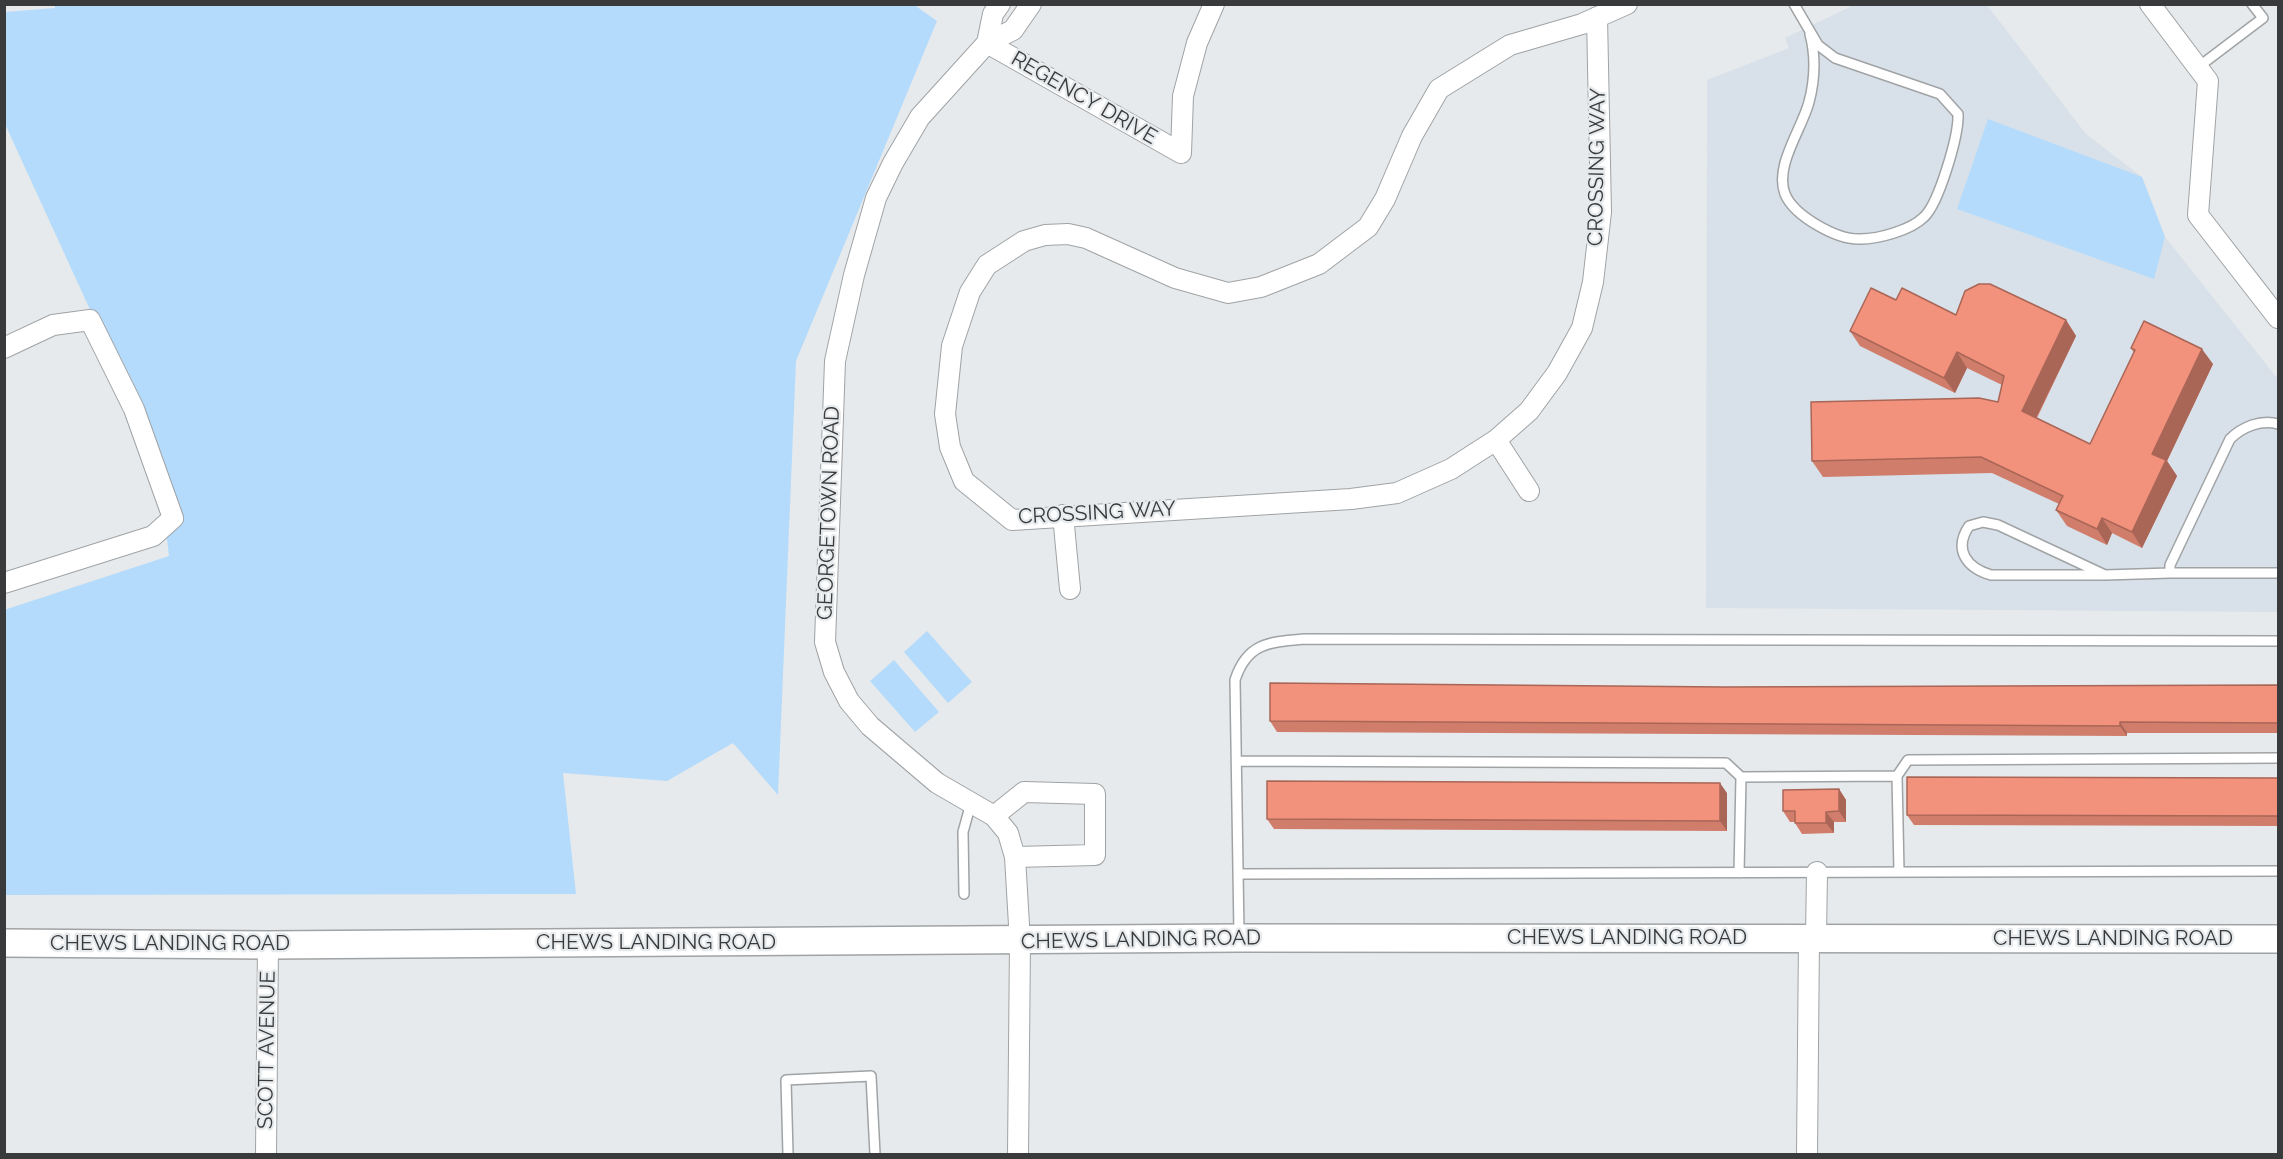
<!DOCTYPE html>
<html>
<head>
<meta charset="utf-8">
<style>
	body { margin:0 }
	#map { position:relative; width:2283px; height:1159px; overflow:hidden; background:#e7eaec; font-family:Raleway,sans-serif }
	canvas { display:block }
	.frame { position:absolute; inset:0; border:6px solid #393a3b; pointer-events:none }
</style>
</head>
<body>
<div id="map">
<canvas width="2283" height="1159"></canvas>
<div class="frame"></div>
</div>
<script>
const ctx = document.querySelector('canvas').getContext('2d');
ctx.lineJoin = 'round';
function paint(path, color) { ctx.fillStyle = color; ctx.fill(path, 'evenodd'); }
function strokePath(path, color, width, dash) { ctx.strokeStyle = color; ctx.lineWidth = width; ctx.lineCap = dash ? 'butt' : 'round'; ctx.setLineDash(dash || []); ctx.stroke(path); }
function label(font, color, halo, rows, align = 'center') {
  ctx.font = font + ' Raleway,sans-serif'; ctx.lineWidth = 4.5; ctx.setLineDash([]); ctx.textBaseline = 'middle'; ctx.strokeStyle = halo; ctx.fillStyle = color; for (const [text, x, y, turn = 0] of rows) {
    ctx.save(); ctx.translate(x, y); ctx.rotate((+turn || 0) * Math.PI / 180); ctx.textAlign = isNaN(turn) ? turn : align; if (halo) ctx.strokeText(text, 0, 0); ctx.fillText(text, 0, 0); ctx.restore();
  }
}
paint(new Path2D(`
	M 1854,5 L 1987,5 L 2086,134 L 2142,177 L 2165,237 L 2278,379 L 2278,612 L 1706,608 L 1707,80 L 1789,48 L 1785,38 Z`), '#d8e1e9');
paint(new Path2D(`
	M 55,4 L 913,4 L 937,21 L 796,361 L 778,795 L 733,743 L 667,781 L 563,773 L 576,894 L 5,895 L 4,610 L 169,556 L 157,456 L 5,124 L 5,12 L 55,8 Z
	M 1988,119 L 2142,177 L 2165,237 L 2154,279 L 1957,209 Z
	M 927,631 L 972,682 L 948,703 L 904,652 Z
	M 894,660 L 939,712 L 915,732 L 870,681 Z`), '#b4dbfb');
const lane = new Path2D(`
	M 1794,4 L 1818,45 L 1835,58 L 1940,94 L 1958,114 C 1959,135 1939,203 1924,217 C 1911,230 1879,239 1860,239 C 1837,240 1794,216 1785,194 C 1774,166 1802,129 1809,102 C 1815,79 1816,57 1810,34
	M 2197,68 L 2263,18 L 2252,4
	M 2278,424 C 2261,419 2242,427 2230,439 L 2170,565 L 2170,573 L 2278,573
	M 2105,575 L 1991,575 C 1967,568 1953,550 1969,526 L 1983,522 L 1998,525 L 2105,575 L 2170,573
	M 1237,761 L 1726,763 L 1741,777
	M 1897,776 L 1908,760 L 2278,758
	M 1739,873 L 1741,777 L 1897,776 L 1899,872
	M 1238,874 L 2278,871
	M 964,894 L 963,832 L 971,803
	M 1239,934 L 1235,680 C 1247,643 1269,642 1304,639 L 2278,641
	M 788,1154 L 786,1080 L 871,1076 L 875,1154`);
const street = new Path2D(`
	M 2150,4 L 2208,81 L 2198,215 L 2278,318
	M 1597,17 L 1601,212 L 1593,282 L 1582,328 L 1557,373 L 1529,411 L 1496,440 L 1451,469 L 1397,493 L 1351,499 L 1012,520 L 964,481 L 950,447 L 945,414 L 952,346 L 970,292 L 987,265 L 1024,241 L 1045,235 L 1068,234 L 1086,238 L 1175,278 L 1228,293 L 1261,287 L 1319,264 L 1368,227 L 1385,199 L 1412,136 L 1439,89 L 1510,45 L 1582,24 L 1627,4
	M 987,43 L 1181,153 L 1183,96 L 1197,43 L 1214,4
	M 987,43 L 993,14 L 1000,4
	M 4,348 L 53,325 L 90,320 L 134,409 L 173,518 L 153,536 L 4,583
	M 1496,440 L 1529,491
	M 1063,515 L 1070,589
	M 994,816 L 1024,792 L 1095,794 L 1095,855 L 1015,857
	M 1816,938 L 1817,872
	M 266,1154 L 268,945
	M 1018,1154 L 1020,942 L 1015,857 L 1008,833 L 994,816 L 937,783 L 870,726 L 849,701 L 834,672 L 825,642 L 835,361 L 854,275 L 876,198 L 893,163 L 920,117 L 987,43 L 1013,30 L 1031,4
	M 1807,1154 L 1809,938`);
const secondary = new Path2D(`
	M 4,943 L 268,945 L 1239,938 L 2278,939`);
strokePath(lane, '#a0a3a5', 12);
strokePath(street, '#a0a3a5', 22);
strokePath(secondary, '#a0a3a5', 30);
strokePath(lane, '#fff', 9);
strokePath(street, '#fff', 20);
strokePath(secondary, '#fff', 27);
paint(new Path2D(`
	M 1896,300 L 1956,315 L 2066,320 L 2076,336 L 2037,418 L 2090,444 L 2134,353 L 2131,348 L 2213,364 L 2167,461 L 2177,476 L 2142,548 L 2112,533 L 2107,545 L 2067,526 L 2056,510 L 2059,504 L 1992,473 L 1823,477 L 1812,461 L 1998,402 L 2002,385 L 1967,368 L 1955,393 L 1860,346 L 1850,331 Z
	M 2278,685 L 2278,733 L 2127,733 L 2127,736 L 1277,732 L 1270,721 L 1725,687 Z
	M 2278,778 L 2278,826 L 1914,825 L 1907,815 Z
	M 1839,789 L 1846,800 L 1846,822 L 1834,822 L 1834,833 L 1802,834 L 1795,823 L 1795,822 L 1790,822 L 1783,811 Z
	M 1727,793 L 1727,831 L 1274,829 L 1267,819 Z`), '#d07d6b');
paint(new Path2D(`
	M 2066,320 L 2076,336 L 2032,426 L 2022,411 Z
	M 2202,349 L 2213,364 L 2167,461 L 2177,476 L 2142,548 L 2132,532 L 2152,454 Z
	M 1957,352 L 1967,368 L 1955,393 L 1944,378 Z
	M 2102,518 L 2112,533 L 2107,545 L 2097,529 Z
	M 2120,722 L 2127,733 L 2127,736 L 2120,726 Z
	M 1720,783 L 1727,793 L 1727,831 L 1720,821 Z
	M 1839,789 L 1846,800 L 1846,822 L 1839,811 Z
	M 1826,812 L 1834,822 L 1834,833 L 1826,823 Z`), '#a96657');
const building = new Path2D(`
	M 1979,284 L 1990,284 L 2066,320 L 2022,411 L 2090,444 L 2135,350 L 2131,348 L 2144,321 L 2202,349 L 2152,454 L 2166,460 L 2132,532 L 2102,518 L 2097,529 L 2056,510 L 2063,496 L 1981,457 L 1812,461 L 1811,402 L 1979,398 L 1998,402 L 2004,376 L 1957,352 L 1944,378 L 1850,331 L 1871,288 L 1896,300 L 1902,288 L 1956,315 L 1965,291 Z
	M 1270,683 L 1725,687 L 2278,685 L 2278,723 L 2120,722 L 2120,726 L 1270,721 Z
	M 1907,777 L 2278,778 L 2278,816 L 1907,815 Z
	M 1267,781 L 1720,783 L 1720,821 L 1267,819 Z
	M 1839,789 L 1839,811 L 1826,812 L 1826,823 L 1795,823 L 1795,811 L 1783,811 L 1783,790 Z`);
paint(building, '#f2917c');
strokePath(building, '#a96657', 1.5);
label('21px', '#393a3b', '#e7eaec', [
	["REGENCY DRIVE",1084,98,30],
	["CROSSING WAY",1597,167,-89],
	["GEORGETOWN ROAD",829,513,-88],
	["CROSSING WAY",1097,513,-3],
	["CHEWS LANDING ROAD",1627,938],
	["CHEWS LANDING ROAD",2113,939],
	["CHEWS LANDING ROAD",1141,940,-1],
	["CHEWS LANDING ROAD",656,943],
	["CHEWS LANDING ROAD",170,944],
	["SCOTT AVENUE",267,1050,-89]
]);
</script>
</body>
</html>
